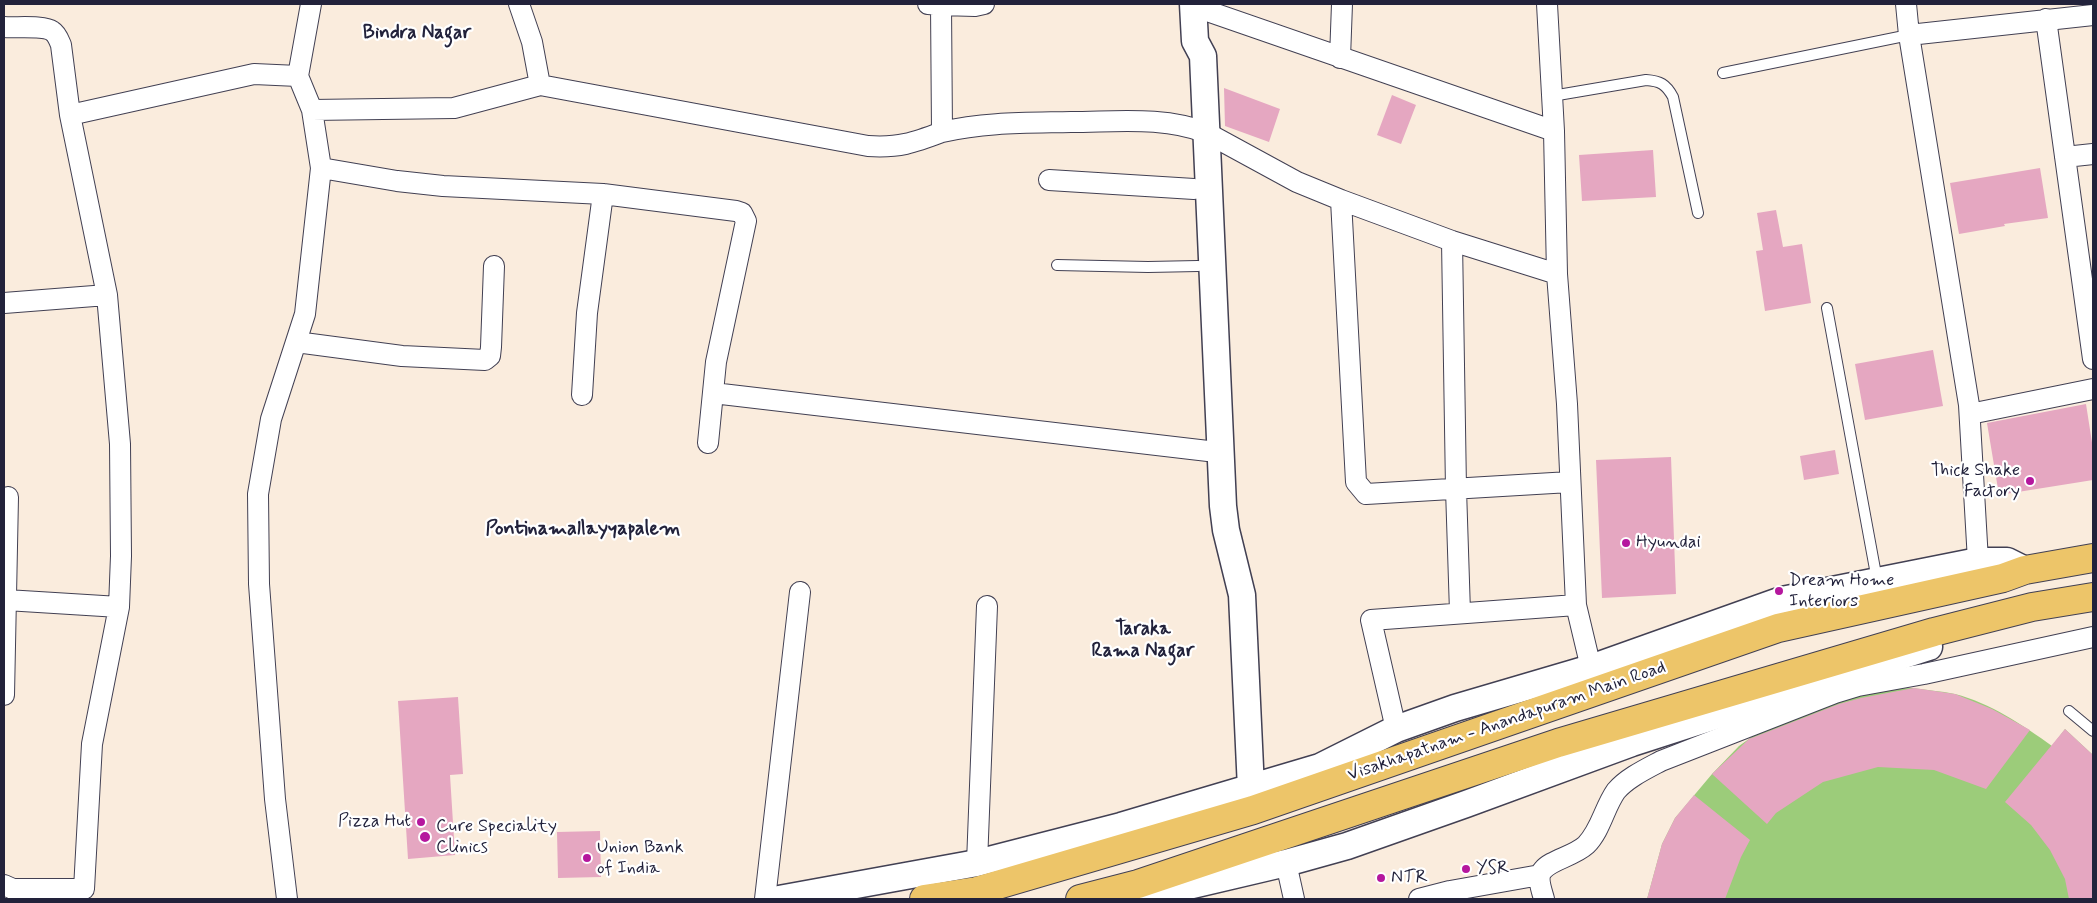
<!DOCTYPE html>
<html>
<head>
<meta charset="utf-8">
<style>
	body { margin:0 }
	#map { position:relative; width:2097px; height:903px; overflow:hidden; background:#faecdd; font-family:Mynerve,sans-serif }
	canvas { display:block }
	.frame { position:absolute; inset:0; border:5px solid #22223b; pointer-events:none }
</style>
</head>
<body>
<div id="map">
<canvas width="2097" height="903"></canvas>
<div class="frame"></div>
</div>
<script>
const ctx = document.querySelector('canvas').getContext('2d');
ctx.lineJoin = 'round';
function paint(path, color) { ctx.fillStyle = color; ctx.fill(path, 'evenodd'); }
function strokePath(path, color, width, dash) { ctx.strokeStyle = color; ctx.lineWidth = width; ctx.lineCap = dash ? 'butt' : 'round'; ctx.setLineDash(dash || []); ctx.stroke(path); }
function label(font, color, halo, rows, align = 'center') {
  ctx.font = font + ' Mynerve,sans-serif'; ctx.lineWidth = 4.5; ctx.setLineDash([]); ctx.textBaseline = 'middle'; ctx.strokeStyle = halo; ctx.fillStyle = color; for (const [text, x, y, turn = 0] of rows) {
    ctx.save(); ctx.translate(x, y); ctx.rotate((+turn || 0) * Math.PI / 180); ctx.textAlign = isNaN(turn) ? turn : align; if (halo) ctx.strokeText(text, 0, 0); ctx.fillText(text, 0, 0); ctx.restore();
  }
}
paint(new Path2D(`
	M 1912,688 C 1926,690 1941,691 1955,694 C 1990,703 2023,725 2052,746 L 2065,729 L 2093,755 L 2093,899 L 1647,899 L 1662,844 L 1675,818 L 1712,774 L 1739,746 L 1781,716 L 1867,690 Z`), '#9ccc7a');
paint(new Path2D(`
	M 1224,88 L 1280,109 L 1269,142 L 1225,126 Z
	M 1392,95 L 1416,105 L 1401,144 L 1377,135 Z
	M 1653,150 L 1656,197 L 1582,201 L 1579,155 Z
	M 2040,168 L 2048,218 L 2004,224 L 2005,226 L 1959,234 L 1950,183 Z
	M 1776,210 L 1783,247 L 1802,244 L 1811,303 L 1765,311 L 1756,251 L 1763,250 L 1757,213 Z
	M 1933,350 L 1943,406 L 1865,420 L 1855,364 Z
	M 2086,404 L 2093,449 L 2093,480 L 1999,495 L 1987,423 Z
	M 1835,450 L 1839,474 L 1804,480 L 1800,456 Z
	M 1671,457 L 1676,594 L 1602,598 L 1596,460 Z
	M 1914,688 L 1955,694 L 1992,709 L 2030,730 L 1986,789 L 1934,770 L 1878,767 L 1823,782 L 1776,813 L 1767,824 L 1712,774 L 1749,739 L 1839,704 L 1861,698 Z
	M 458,697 L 463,774 L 450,775 L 455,855 L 408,859 L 398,701 Z
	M 2065,729 L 2093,755 L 2093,899 L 2069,899 L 2065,879 L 2050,850 L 2031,825 L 2005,802 Z
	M 1694,795 L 1750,840 L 1741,857 L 1725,899 L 1647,899 L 1662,844 L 1675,818 Z
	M 600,831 L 601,877 L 558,878 L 557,832 Z`), '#e5a7c1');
const service = new Path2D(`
	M 1723,73 L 1909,35
	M 1552,96 L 1646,80 C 1660,81 1666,84 1673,97 L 1698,213
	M 1057,265 L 1148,267 L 1198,266
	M 1827,308 L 1877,580
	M 2069,711 L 2093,731`);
const minor = new Path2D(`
	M 519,4 L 532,42 L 540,85
	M 1547,4 L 1554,131
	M 1906,4 L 1909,35 L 1969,405 L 1978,561
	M 941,5 L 975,6 L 984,4
	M 1193,6 L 1554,131 L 1557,274
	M 2046,19 L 2093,359
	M 4,27 C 15,28 44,25 52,31 C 57,34 59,40 61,45 L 70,115
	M 1909,35 L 2093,15
	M 1340,58 L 1342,4
	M 298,76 L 311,4
	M 312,110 L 454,108 L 540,85 L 868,146 C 899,148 913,143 942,132 L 941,5 L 928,4
	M 942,132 C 985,122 1027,123 1071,122 C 1116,122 1164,116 1207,133 L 1297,182 L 1341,200 L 1452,241 L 1557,274 L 1567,404 L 1576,605
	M 2065,157 L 2093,154
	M 321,168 L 397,181 L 443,186 L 603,194 L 736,211 L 742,213 L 746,221 L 716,362 L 708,443
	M 1049,180 L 1194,189
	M 1341,200 L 1356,482 L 1366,494 L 1570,482
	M 1452,241 L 1456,489 L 1460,612
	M 107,295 L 70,115 L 254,74 L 298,76 L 312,110 L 321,168 L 305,314 L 271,419 L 258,494 L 259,584 L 275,799 L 287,899
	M 4,303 L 107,295 L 120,444 L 121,556 L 119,607 L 92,744 L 84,889 L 13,889 L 4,885
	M 296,342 L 402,356 L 485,360 L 490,356 L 491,347 L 494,266
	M 713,393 L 1208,451
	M 582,395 L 587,313 L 603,194
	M 1970,414 L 2093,389
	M 6,600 L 119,607
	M 4,695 L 8,497
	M 1396,729 L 1371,620 L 1576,605 L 1591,668
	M 977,863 L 987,606
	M 1286,863 L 1294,899
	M 765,899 L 800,592
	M 1419,899 L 1450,891 L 1540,875
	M 1544,899 C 1542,891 1536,877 1543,870 C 1551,860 1574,856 1586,845 C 1601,830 1604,808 1616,791 C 1627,778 1646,769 1661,761 L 1835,693 L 1858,686 L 1924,674 L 2093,637`);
const tertiary = new Path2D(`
	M 1193,4 L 1195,41 L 1203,56 L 1223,506 L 1226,530 L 1242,595 L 1251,789
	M 779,899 L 977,863 L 1121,826 L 1320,767 L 1396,729 L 1455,708 L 1591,668 L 1782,600 L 1978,561 L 2007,561 L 2025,570
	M 1133,899 L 1286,863 L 1347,846 L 1466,804 L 1632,743 L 1929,647`);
const primary = new Path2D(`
	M 924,899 L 977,891 L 1253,810 L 1778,628 L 2003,578 L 2025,570 L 2093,558
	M 1080,899 L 1138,884 L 1558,743 L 1934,632 L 2032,607 L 2093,597`);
strokePath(service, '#424053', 12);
strokePath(minor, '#424053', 22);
strokePath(tertiary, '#424053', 29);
strokePath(primary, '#424053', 30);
strokePath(service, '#fff', 10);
strokePath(minor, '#fff', 20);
strokePath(tertiary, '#fff', 26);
strokePath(primary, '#edc569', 28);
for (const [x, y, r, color] of [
	[2030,481,5,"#b5179e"],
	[1626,543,5,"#b5179e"],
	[1779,591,5,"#b5179e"],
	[421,822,5,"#b5179e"],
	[425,837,6,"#b5179e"],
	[587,858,5,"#b5179e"],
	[1466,869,5,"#b5179e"],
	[1381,878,5,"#b5179e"]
]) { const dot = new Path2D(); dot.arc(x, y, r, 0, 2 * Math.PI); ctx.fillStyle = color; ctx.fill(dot); strokePath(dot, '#fff', 2); }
label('18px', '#22223b', '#fff', [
	["Thick Shake",2020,471,"right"],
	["Factory",2020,492,"right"],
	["Hyundai",1636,543],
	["Dream Home",1789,581],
	["Interiors",1789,602],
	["Pizza Hut",411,822,"right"],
	["Cure Speciality",436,827],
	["Clinics",436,848],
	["Union Bank",597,848],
	["of India",597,869],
	["YSR",1476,869],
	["NTR",1391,878]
], 'left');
label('18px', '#22223b', '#fff', [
	["Visakhapatnam - Anandapuram Main Road",1507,722,-19]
]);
label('bold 19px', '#22223b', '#fff', [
	["Bindra Nagar",417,34],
	["Taraka",1143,630],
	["Rama Nagar",1143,652]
]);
label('bold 20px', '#22223b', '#fff', [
	["Pontinamallayyapalem",583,530]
]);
</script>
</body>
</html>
